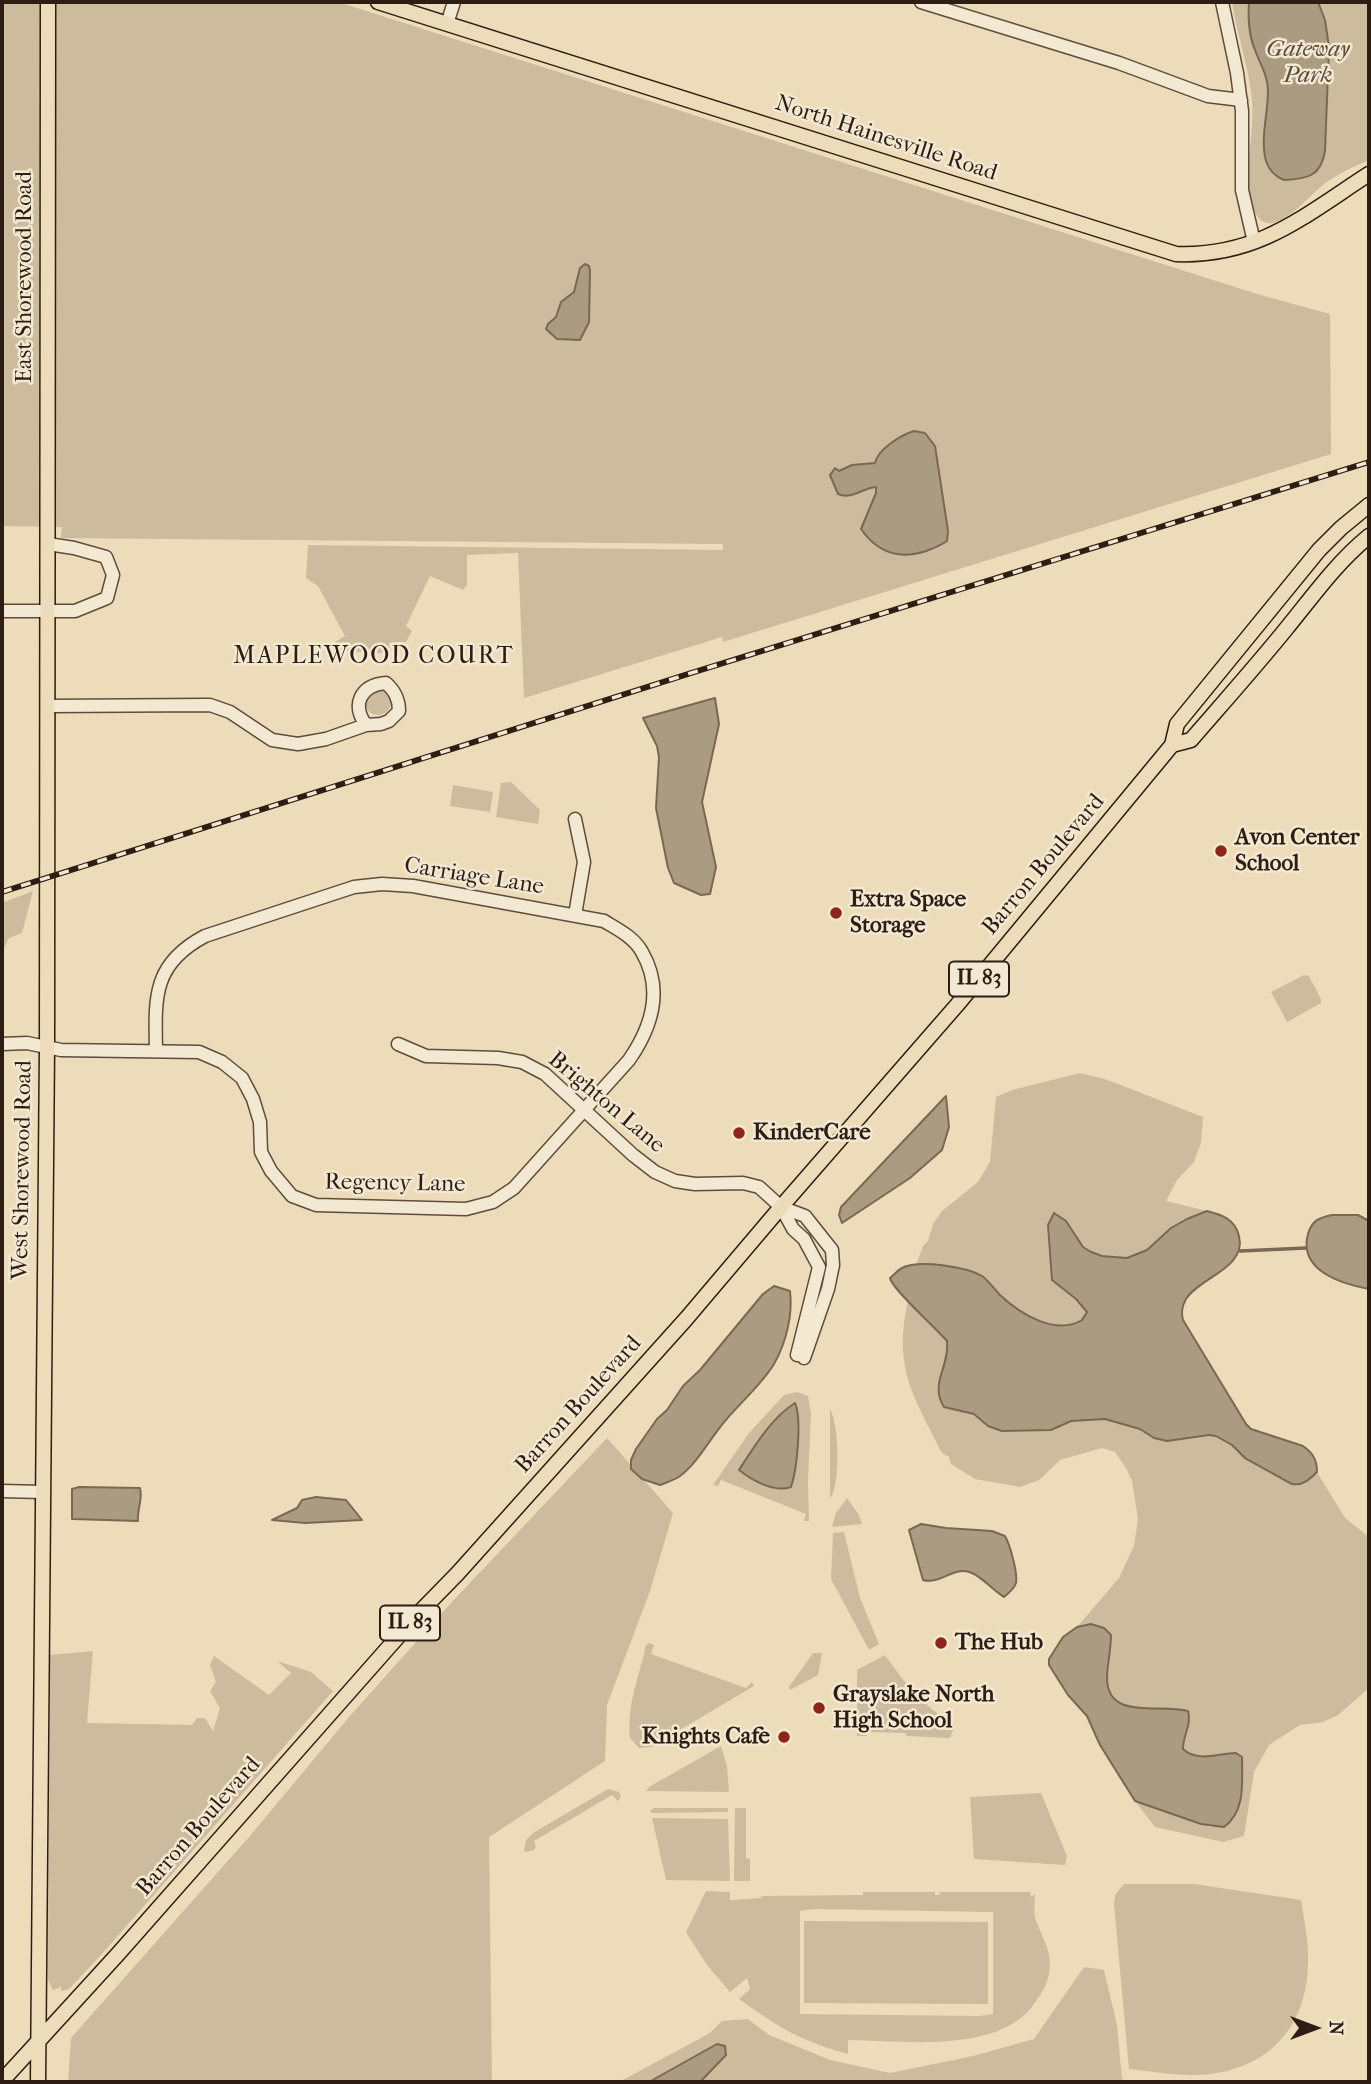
<!DOCTYPE html>
<html>
<head>
<meta charset="utf-8">
<style>
	body { margin:0 }
	#map { position:relative; width:1371px; height:2084px; overflow:hidden; background:#ecdcb9; font-family:"IM FELL French Canon",serif }
	canvas { display:block }
	.frame { position:absolute; inset:0; border:4px solid #2e1d12; pointer-events:none }
	.north { position:absolute; left:1280px; top:1993px; width:70px; height:70px; -webkit-text-stroke:5px #f3e8d2; paint-order:stroke; rotate:90deg; font-size:19px; font-weight:700; line-height:28px; text-align:center; color:#2e1d12 }
	.north::after { content:''; display:block; margin:auto; width:24px; height:32px; background:#2e1d12; clip-path:polygon(50% 0,100% 100%,50% 72%,0 100%) }
</style>
</head>
<body>
<div id="map">
<canvas width="1371" height="2084"></canvas>
<div class="frame"></div>
<div class="north">N</div>
</div>
<script>
const ctx = document.querySelector('canvas').getContext('2d');
ctx.lineJoin = 'round';
function paint(path, color) { ctx.fillStyle = color; ctx.fill(path, 'evenodd'); }
function strokePath(path, color, width, dash) { ctx.strokeStyle = color; ctx.lineWidth = width; ctx.lineCap = dash ? 'butt' : 'round'; ctx.setLineDash(dash || []); ctx.stroke(path); }
function label(font, color, halo, rows, align = 'center') {
  ctx.font = font + ' "IM FELL French Canon",serif'; ctx.lineWidth = 5; ctx.setLineDash([]); ctx.textBaseline = 'middle'; ctx.strokeStyle = halo; ctx.fillStyle = color; for (const [text, x, y, turn = 0] of rows) {
    ctx.save(); ctx.translate(x, y); ctx.rotate((+turn || 0) * Math.PI / 180); ctx.textAlign = isNaN(turn) ? turn : align; if (halo) ctx.strokeText(text, 0, 0); ctx.fillText(text, 0, 0); ctx.restore();
  }
}
paint(new Path2D(`
	M 2,2 L 338,2 L 1257,294 L 1330,314 L 1331,454 L 723,642 L 722,637 L 524,698 L 518,553 L 467,555 L 467,585 L 463,590 L 430,576 L 406,626 L 412,631 L 406,642 L 398,642 L 382,653 L 338,651 L 335,642 L 345,636 L 318,586 L 306,578 L 308,545 L 723,550 L 723,544 L 61,538 L 62,527 L 2,526 Z
	M 1232,2 L 1369,2 L 1369,160 C 1353,167 1337,174 1323,185 C 1308,197 1291,219 1272,223 C 1264,224 1258,219 1255,212 C 1241,182 1255,135 1252,101 C 1249,67 1237,35 1232,2 Z
	M365 702a13 13 0 1 1 26 0a13 13 0 1 1-26 0Z
	M 511,782 L 540,810 L 538,824 L 496,817 L 501,783 Z
	M 453,785 L 493,792 L 490,812 L 450,806 Z
	M 33,891 L 22,933 L 9,938 L 2,952 L 2,903 Z
	M 1304,975 L 1309,976 L 1321,999 L 1321,1003 L 1287,1022 L 1271,992 Z
	M 1080,1073 L 1105,1079 L 1203,1117 L 1201,1143 L 1194,1162 L 1177,1180 L 1166,1201 L 1207,1211 C 1189,1217 1173,1226 1159,1238 C 1152,1244 1146,1251 1138,1255 C 1123,1262 1097,1258 1085,1248 C 1078,1241 1072,1230 1066,1221 L 1048,1225 L 1052,1280 L 1076,1299 L 1087,1312 L 1083,1320 C 1056,1336 1019,1314 999,1294 C 993,1288 989,1280 980,1275 C 961,1265 937,1266 916,1265 L 923,1246 L 928,1241 L 933,1224 L 942,1211 L 978,1182 L 990,1162 L 996,1097 L 1012,1090 Z
	M 908,1300 L 947,1341 L 943,1371 L 937,1387 L 945,1407 L 974,1414 L 988,1426 L 1010,1431 L 1051,1430 L 1071,1421 L 1105,1419 L 1140,1429 L 1154,1438 L 1216,1436 L 1232,1445 L 1245,1458 L 1276,1474 L 1310,1479 L 1317,1472 L 1345,1518 L 1369,1537 L 1369,1688 L 1338,1715 L 1323,1722 L 1300,1725 L 1269,1745 L 1254,1772 L 1244,1836 L 1223,1842 L 1155,1827 L 1135,1801 L 1211,1827 L 1238,1810 L 1242,1773 L 1236,1753 C 1217,1753 1198,1763 1183,1749 C 1183,1735 1192,1724 1188,1711 L 1127,1707 C 1098,1696 1109,1664 1111,1640 L 1083,1626 L 1077,1627 L 1119,1578 L 1134,1546 L 1138,1519 L 1132,1481 L 1126,1468 L 1115,1452 L 1102,1448 L 1060,1460 L 1039,1480 L 1020,1487 L 975,1479 L 951,1464 L 949,1457 L 942,1453 C 913,1395 893,1368 908,1300 Z
	M 797,1392 L 808,1396 L 811,1413 L 808,1481 L 809,1521 L 804,1521 L 806,1514 L 721,1480 L 718,1486 L 713,1485 L 749,1433 L 784,1395 Z
	M 830,1409 C 839,1424 841,1484 830,1499 Z
	M 607,1438 L 673,1513 L 650,1591 L 607,1705 L 605,1761 L 489,1837 L 492,2082 L 68,2082 L 71,2038 L 249,1837 L 349,1717 L 450,1604 Z
	M 847,1498 L 859,1515 L 862,1524 L 832,1527 L 836,1513 Z
	M 844,1532 L 860,1598 L 879,1644 L 869,1650 L 831,1579 L 833,1533 Z
	M 649,1643 L 654,1645 L 651,1654 L 746,1688 L 752,1682 L 754,1686 L 651,1747 L 639,1748 L 630,1738 C 627,1702 639,1678 646,1645 Z
	M 93,1651 L 87,1723 L 192,1725 L 197,1718 L 205,1718 L 213,1731 L 220,1708 L 210,1691 L 216,1682 L 210,1665 L 214,1656 L 269,1695 L 291,1673 L 277,1661 L 311,1672 L 333,1691 L 101,1955 L 69,1989 L 61,1991 L 61,1987 L 53,1990 L 48,1980 L 48,1969 L 50,1655 Z
	M 813,1653 L 822,1653 L 818,1675 L 790,1690 L 789,1687 Z
	M 885,1655 C 907,1686 922,1705 955,1725 L 950,1738 L 906,1736 L 906,1733 L 867,1732 L 867,1736 L 857,1736 L 857,1670 Z
	M 721,1746 L 727,1766 L 729,1792 L 646,1791 L 649,1787 Z
	M 608,1789 L 619,1792 L 621,1796 L 618,1801 L 612,1795 L 534,1841 L 536,1847 L 534,1850 L 526,1852 L 524,1850 L 526,1840 L 533,1833 Z
	M 1041,1793 L 1067,1856 L 1065,1865 L 974,1859 L 970,1797 Z
	M 654,1808 L 728,1808 L 728,1812 L 652,1813 L 650,1811 Z
	M 735,1808 L 746,1808 L 746,1858 L 750,1859 L 750,1881 L 734,1881 Z
	M 652,1818 L 728,1819 L 730,1881 L 666,1880 Z
	M 1124,1884 L 1194,1884 L 1301,1900 C 1304,1920 1309,1943 1308,1963 C 1307,2033 1261,2075 1192,2075 C 1171,2075 1149,2071 1129,2069 L 1114,1904 L 1115,1895 Z
	M 706,1891 L 730,1892 L 730,1900 L 761,1898 L 762,1896 L 863,1895 L 863,1892 L 935,1892 L 935,1895 L 939,1895 L 940,1892 L 1030,1892 L 1031,1897 L 1035,1894 C 1035,1902 1033,1913 1036,1921 C 1042,1937 1050,1947 1050,1966 C 1049,1985 1040,1995 1031,2008 C 994,2053 904,2041 848,2040 L 848,2054 C 800,2041 778,2027 739,1999 L 750,1989 L 747,1978 L 730,1992 L 707,1965 L 686,1932 ZM 813,1909 L 993,1912 L 993,2014 L 979,2016 L 800,2014 L 800,1911 Z
	M 804,1921 L 988,1922 L 988,2004 L 804,2003 Z
	M 1084,1967 L 1104,1970 L 1117,2025 L 1122,2079 L 1132,2082 L 619,2082 L 710,2033 L 722,2021 L 748,2019 L 769,2035 L 830,2060 L 890,2073 L 973,2056 L 1034,2039 Z`), '#ccbc9d');
const water = new Path2D(`
	M 1249,2 L 1318,2 L 1325,20 L 1329,47 L 1325,151 C 1321,176 1308,179 1284,180 C 1276,177 1269,170 1266,161 C 1260,139 1268,114 1268,91 C 1268,76 1260,64 1255,50 C 1249,36 1248,17 1249,2 Z
	M 585,264 L 589,266 L 590,271 L 589,322 L 580,340 L 557,339 L 546,329 L 548,324 L 556,317 L 561,302 L 574,292 L 580,268 Z
	M 914,431 L 925,433 L 935,446 L 948,531 L 947,541 C 940,546 934,548 926,551 C 899,560 877,552 861,529 L 876,493 L 876,487 C 862,488 852,500 838,494 L 830,475 L 835,468 L 839,471 L 852,465 L 875,463 C 878,449 901,435 914,431 Z
	M 715,698 L 719,724 L 702,802 L 716,867 L 710,894 L 701,895 L 674,883 L 668,868 L 656,808 L 659,757 L 657,746 L 643,718 Z
	M 946,1096 L 949,1127 L 942,1150 L 910,1178 L 842,1223 L 839,1215 L 841,1207 Z
	M 1207,1211 C 1222,1215 1235,1219 1239,1236 C 1247,1268 1200,1277 1186,1299 C 1182,1306 1181,1313 1183,1320 L 1246,1424 L 1251,1429 L 1303,1446 C 1313,1453 1317,1460 1317,1472 C 1310,1479 1303,1486 1292,1484 L 1245,1458 L 1232,1445 L 1216,1436 L 1209,1435 L 1167,1441 L 1154,1438 L 1140,1429 L 1105,1419 L 1071,1421 L 1051,1430 L 1002,1431 L 988,1426 L 974,1414 L 944,1407 C 929,1383 950,1367 947,1341 C 936,1328 892,1289 890,1278 C 894,1275 898,1270 902,1268 C 919,1259 966,1267 982,1276 C 989,1281 994,1289 1000,1295 C 1020,1314 1056,1336 1082,1320 L 1087,1312 L 1076,1299 L 1052,1280 L 1048,1225 L 1054,1213 L 1066,1221 L 1083,1247 L 1091,1252 L 1102,1256 L 1127,1258 L 1147,1250 L 1171,1228 L 1187,1219 Z
	M 1332,1215 L 1358,1215 L 1369,1221 L 1369,1289 C 1342,1284 1298,1271 1308,1234 C 1312,1220 1319,1218 1332,1215 Z
	M 774,1286 L 790,1291 C 793,1315 786,1343 774,1364 C 760,1387 738,1404 721,1426 C 708,1442 697,1463 680,1476 C 675,1480 667,1482 660,1485 L 642,1479 L 631,1469 L 631,1460 L 636,1449 L 657,1419 L 667,1410 L 683,1386 L 700,1370 L 763,1294 Z
	M 795,1403 C 802,1419 797,1470 791,1487 C 775,1493 753,1481 739,1470 C 754,1447 771,1418 795,1403 Z
	M 79,1487 L 140,1488 C 143,1500 137,1508 138,1521 L 72,1519 L 72,1489 Z
	M 316,1497 L 346,1500 L 362,1520 L 305,1523 L 272,1520 L 297,1508 L 302,1500 Z
	M 921,1524 L 946,1528 L 992,1531 L 1005,1536 C 1010,1545 1018,1573 1016,1583 C 1014,1589 1009,1593 1004,1597 C 993,1590 983,1578 972,1573 C 954,1565 941,1585 923,1580 L 909,1530 Z
	M 1091,1624 L 1104,1628 L 1111,1635 C 1111,1650 1107,1665 1107,1679 C 1108,1721 1161,1703 1188,1711 C 1192,1724 1183,1735 1183,1749 C 1198,1763 1218,1753 1236,1753 L 1242,1757 C 1242,1782 1246,1811 1224,1827 L 1201,1824 L 1135,1801 L 1100,1745 L 1087,1716 L 1068,1695 L 1049,1665 L 1049,1659 L 1063,1637 L 1077,1627 Z
	M 717,2044 L 725,2046 L 726,2055 L 700,2082 L 649,2082 Z`);
paint(water, '#ab9b80');
strokePath(water, '#796954', 2);
strokePath(new Path2D(`
	M 1240,1251 L 1306,1248`), '#796954', 3.5);
const minor = new Path2D(`
	M 921,2 L 1119,63 L 1208,96 L 1241,100
	M 1222,2 L 1237,73 L 1242,111 L 1242,190 L 1254,242
	M 447,24 L 454,2
	M 2,611 L 75,611 L 107,598 L 113,575 L 106,557 L 74,548 L 48,544
	M 47,706 L 210,705 L 230,712 L 272,740 L 298,744 L 326,739 L 366,725 L 381,724 L 389,721 L 399,711 C 399,699 395,691 386,683 C 361,685 351,704 366,725
	M 575,819 L 584,862 L 575,915
	M 2,1044 L 27,1043 L 61,1050 L 199,1052 L 222,1062 L 242,1078 L 253,1099 L 260,1122 L 261,1152 L 271,1171 L 292,1196 L 316,1205 L 466,1209 L 493,1202 L 514,1188 L 629,1060 C 652,1027 664,990 642,952 C 634,937 617,929 604,921 L 413,886 L 382,884 L 354,887 L 205,936 C 152,964 155,998 156,1051
	M 398,1044 L 426,1056 L 498,1058 L 522,1062 L 545,1074 L 633,1155 L 655,1172 L 675,1181 L 695,1184 L 743,1183 L 759,1187 L 781,1207 L 793,1229 L 804,1239 L 819,1267 L 797,1355
	M 781,1207 L 805,1216 L 832,1250 L 833,1265 L 828,1289 L 804,1358
	M 2,1491 L 42,1492`);
const major = new Path2D(`
	M 378,2 L 1176,254 C 1258,257 1304,216 1369,174
	M 1172,745 L 1191,740 C 1223,703 1256,666 1286,629 C 1313,596 1336,563 1369,536
	M 2,2081 L 118,1954 L 418,1614 L 458,1573 L 686,1319 L 781,1207 L 957,1005 L 1172,745 L 1177,724 L 1319,550 L 1341,528 L 1369,505
	M 38,2082 L 47,1047 L 48,2`);
strokePath(minor, '#5e4d3c', 15);
strokePath(major, '#2e1d12', 17);
strokePath(minor, '#f3e8d2', 12);
strokePath(major, '#ecdcb9', 14);
const rail = new Path2D(`
	M 2,892 L 688,674 L 1369,462`);
strokePath(rail, '#2e1d12', 6);
strokePath(rail, '#f3e8d2', 3.5, [10]);
for (const [x, y, r, color] of [
	[1221,851,7,"#8f2418"],
	[836,913,7,"#8f2418"],
	[739,1133,7,"#8f2418"],
	[941,1643,7,"#8f2418"],
	[819,1708,7,"#8f2418"],
	[784,1737,7,"#8f2418"]
]) { const dot = new Path2D(); dot.arc(x, y, r, 0, 2 * Math.PI); ctx.fillStyle = color; ctx.fill(dot); strokePath(dot, '#f3e8d2', 2.5); }
for (const [x, y, w] of [
	[979,979,60],
	[410,1623,60]
]) { const box = new Path2D(); box.roundRect(x - w / 2, y - 17.5, w, 35, 5); ctx.fillStyle = '#f3e8d2'; ctx.fill(box); strokePath(box, '#2e1d12', 2); }
label('bold 21px', '#2e1d12', null, [
	["IL 83",979,979],
	["IL 83",410,1623]
]);
label('italic 23px', '#5d4d3c', '#f3e8d2', [
	["Gateway",1308,50],
	["Park",1308,76]
]);
label('23px', '#2e1d12', '#f3e8d2', [
	["North Hainesville Road",886,139,18],
	["East Shorewood Road",25,277,-90],
	["Barron Boulevard",1044,865,-50],
	["Carriage Lane",474,877,9],
	["Brighton Lane",606,1103,40],
	["West Shorewood Road",23,1170,-89],
	["Regency Lane",395,1184,1],
	["Barron Boulevard",579,1405,-48],
	["Barron Boulevard",199,1827,-49]
]);
label('bold 23px', '#2e1d12', '#f3e8d2', [
	["Avon Center",1235,838],
	["School",1235,864],
	["Extra Space",850,900],
	["Storage",850,926],
	["KinderCare",753,1133],
	["The Hub",955,1643],
	["Grayslake North",833,1695],
	["High School",833,1721],
	["Knights Cafe",770,1737,"right"]
], 'left');
ctx.letterSpacing = '2px';
label('24px', '#2e1d12', '#f3e8d2', [
	["MAPLEWOOD COURT",374,657]
]);
ctx.letterSpacing = '0px';
</script>
</body>
</html>
